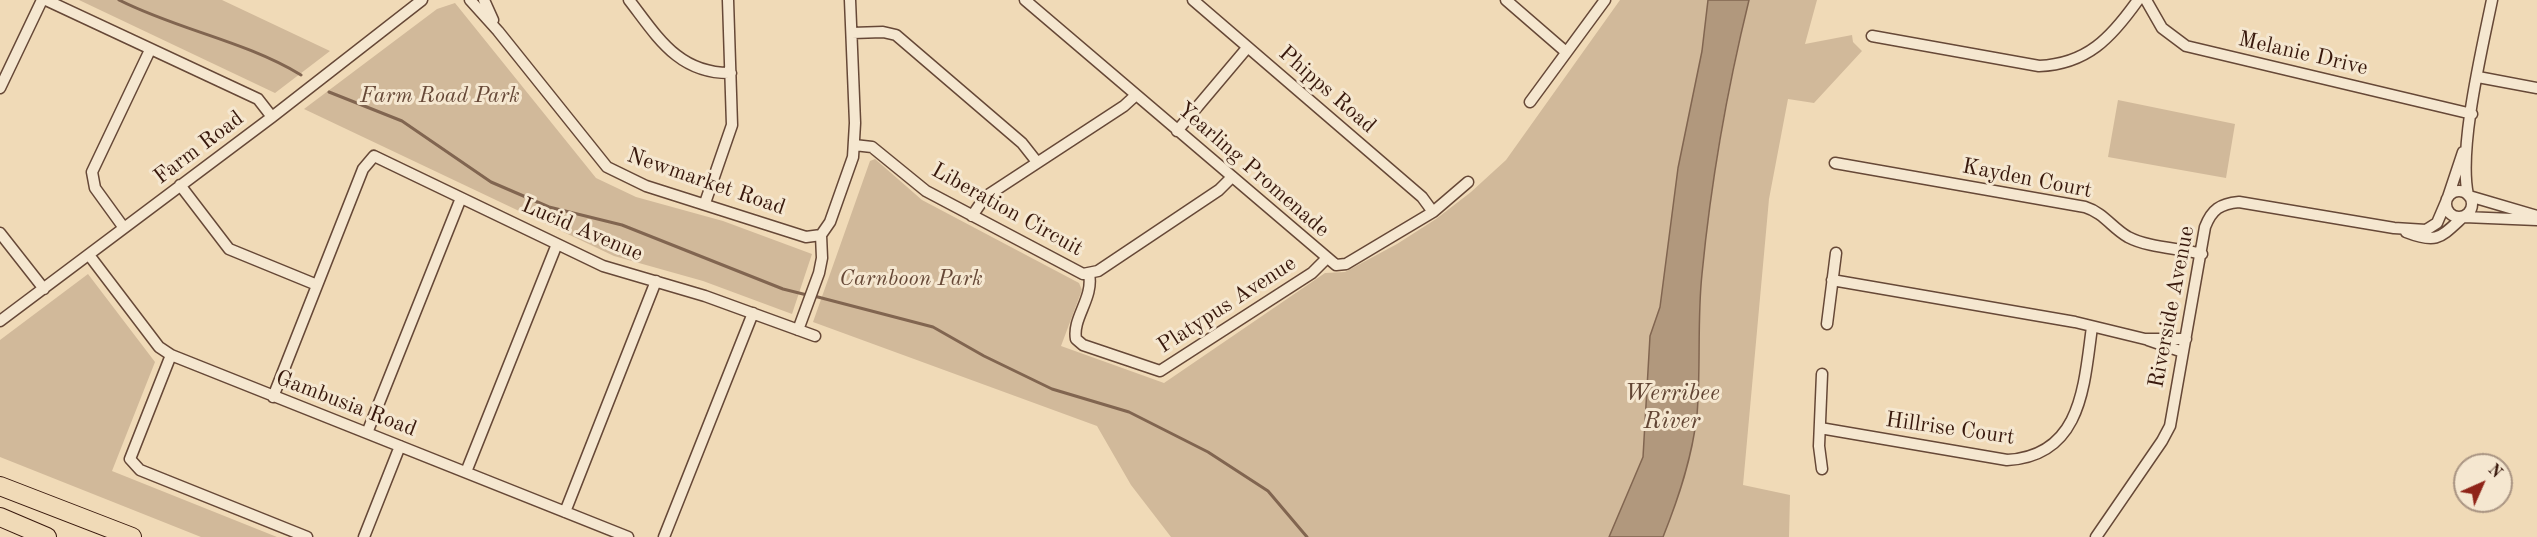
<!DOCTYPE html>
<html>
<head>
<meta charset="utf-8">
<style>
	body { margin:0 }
	#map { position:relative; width:2537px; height:537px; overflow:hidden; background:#f0dab7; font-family:"Old Standard TT",serif }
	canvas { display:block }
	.north { position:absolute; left:2453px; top:453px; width:60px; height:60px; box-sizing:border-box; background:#f5e7d0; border:2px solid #a99482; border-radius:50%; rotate:45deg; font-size:16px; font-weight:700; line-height:24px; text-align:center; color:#38180c }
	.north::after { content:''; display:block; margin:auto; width:21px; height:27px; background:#8f2418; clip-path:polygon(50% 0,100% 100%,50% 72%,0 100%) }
</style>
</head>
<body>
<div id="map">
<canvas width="2537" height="537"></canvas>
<div class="north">N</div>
</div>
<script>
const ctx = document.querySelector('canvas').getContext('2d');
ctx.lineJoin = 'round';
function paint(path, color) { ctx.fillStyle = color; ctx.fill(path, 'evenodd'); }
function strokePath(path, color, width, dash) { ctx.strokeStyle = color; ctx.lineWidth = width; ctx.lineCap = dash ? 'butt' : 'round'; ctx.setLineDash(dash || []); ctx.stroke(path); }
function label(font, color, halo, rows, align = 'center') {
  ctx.font = font + ' "Old Standard TT",serif'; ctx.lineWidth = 6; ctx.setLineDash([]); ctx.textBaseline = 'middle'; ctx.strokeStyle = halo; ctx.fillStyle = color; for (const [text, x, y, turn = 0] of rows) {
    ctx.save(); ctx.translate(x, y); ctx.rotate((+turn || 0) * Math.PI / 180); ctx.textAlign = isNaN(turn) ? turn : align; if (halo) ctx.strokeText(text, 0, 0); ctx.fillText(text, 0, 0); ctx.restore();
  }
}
paint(new Path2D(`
	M 79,0 L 222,0 L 330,51 L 275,93 Z
	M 1620,0 L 1708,0 L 1702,51 L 1678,168 L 1660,307 L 1650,336 L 1643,457 L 1609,537 L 1171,537 L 1131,485 L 1097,426 L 813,322 L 870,161 L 875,159 L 922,200 L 1079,283 L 1082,290 L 1061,346 L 1164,383 L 1325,273 L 1345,272 L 1397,244 L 1436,219 L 1471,192 L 1506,160 Z
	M 1749,0 L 1817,0 L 1805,44 L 1852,35 L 1853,42 L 1862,51 L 1814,103 L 1788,99 L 1769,199 L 1743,485 L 1790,495 L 1789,537 L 1663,537 C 1679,497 1692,458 1697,415 C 1701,368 1697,320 1702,274 C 1711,181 1728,91 1749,0 Z
	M 455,3 L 596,178 L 636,197 L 723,221 L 812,254 L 792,314 L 703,281 L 614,256 L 304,109 L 437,9 Z
	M 2118,100 L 2235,124 L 2226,178 L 2108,157 Z
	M 88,274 L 155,362 L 112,471 L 277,537 L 201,537 L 0,457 L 0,340 Z`), '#d1b99a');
const water = new Path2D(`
	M 1708,0 L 1749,0 C 1727,90 1711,181 1702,274 C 1697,320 1701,368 1697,415 C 1692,458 1679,497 1663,537 L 1609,537 L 1643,457 L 1650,336 L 1660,307 L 1678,168 L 1702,51 Z`);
paint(water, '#b1987d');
strokePath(water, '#816550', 1.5);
strokePath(new Path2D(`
	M 119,0 C 178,30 245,41 301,75
	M 329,92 L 402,121 L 491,182 L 549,207 L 622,225 L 783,289 L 807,295
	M 814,296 L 933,327 L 984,356 L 1052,389 L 1129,412 L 1208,452 L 1268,491 L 1307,537`), '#816550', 3);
const minor = new Path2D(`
	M 46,0 L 258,99 L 272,117
	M 470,0 L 498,31 L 607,167 L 646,186 L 806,237 L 821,235
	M 484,0 L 493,20
	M 629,0 C 657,36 678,74 731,73
	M 1025,0 L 1336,265 L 1346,264 L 1433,212 L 1468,182
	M 1193,0 L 1422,197 L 1433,212
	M 1506,0 L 1566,52
	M 2146,0 L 2162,28 L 2186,46 L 2472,114
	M 852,33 L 883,32 L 896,35 L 1022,143 L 1037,162
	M 1872,36 L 2039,66 C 2087,64 2111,38 2138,0
	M 2478,77 L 2537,88
	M 0,88 L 42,0
	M 1530,102 L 1605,0
	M 1177,131 L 1247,48
	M 854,145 L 872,147 L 926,191 L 1083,274 L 1098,271 L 1219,190 L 1232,177
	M 1835,163 L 2085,207 C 2104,213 2112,228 2128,237 C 2149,248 2179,248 2202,254
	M 180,185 L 229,249 L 317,285
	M2446 204a13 13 0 1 1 26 0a13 13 0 1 1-26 0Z
	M 2468,195 C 2458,149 2482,49 2492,0
	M 2469,196 L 2537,216
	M 2448,197 L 2463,152
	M 705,203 L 732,125 L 728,0
	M 972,216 L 985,197 L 1124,106 L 1136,95
	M 2464,217 L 2537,220
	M 124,228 L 95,188 L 92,172 L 150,50
	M 2406,232 C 2437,244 2440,238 2463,217
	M 0,233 L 44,289
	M 89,255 L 159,347 L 171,355 L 628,537
	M 1089,274 C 1094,298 1072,318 1076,339 L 1083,345 L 1160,371 L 1312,273 L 1326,259
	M 1832,280 L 2075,322 L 2145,339 L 2186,339
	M 0,321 L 272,117 L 422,0
	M 1827,324 L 1836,253
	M 798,330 L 819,273 L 822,258 L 821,235 L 830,222 L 853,157 L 855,123 L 850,0
	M 2148,340 L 2183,352
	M 171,355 L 130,459 L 140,470 L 307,537
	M 273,397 L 363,169 L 374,156 L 603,266 L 705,296 L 815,336
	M 1820,428 L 2007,460 C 2082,456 2084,385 2092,327
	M 367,433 L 461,198
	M 1822,469 L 1819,446 L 1822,374
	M 466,472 L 557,244
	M 565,512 L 656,281
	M 364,537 L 400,446
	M 664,537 L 753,313
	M 2096,537 L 2162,441 L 2170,426 L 2205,227 C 2212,209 2220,204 2239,202 L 2394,228 L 2426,230 L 2437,223 L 2446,202`);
const motorway = new Path2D(`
	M 0,486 L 132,537
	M 0,517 L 47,537`);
strokePath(minor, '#664837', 13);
strokePath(motorway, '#38180c', 20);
strokePath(minor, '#f5e7d0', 10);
strokePath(motorway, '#f0dab7', 18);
label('22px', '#38180c', '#f5e7d0', [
	["Melanie Drive",2303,54,13],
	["Phipps Road",1327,90,41],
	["Farm Road",199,148,-37],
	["Yearling Promenade",1253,170,41],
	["Kayden Court",2027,179,11],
	["Newmarket Road",706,182,19],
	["Liberation Circuit",1007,210,29],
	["Lucid Avenue",582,230,23],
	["Platypus Avenue",1227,305,-33],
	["Riverside Avenue",2172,307,-79],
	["Gambusia Road",346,404,21],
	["Hillrise Court",1950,429,8]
]);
label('italic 22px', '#664837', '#f5e7d0', [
	["Farm Road Park",440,96],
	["Carnboon Park",911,279]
]);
label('italic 24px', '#624534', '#f5e7d0', [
	["Werribee",1672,394],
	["River",1672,422]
]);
</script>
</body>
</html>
